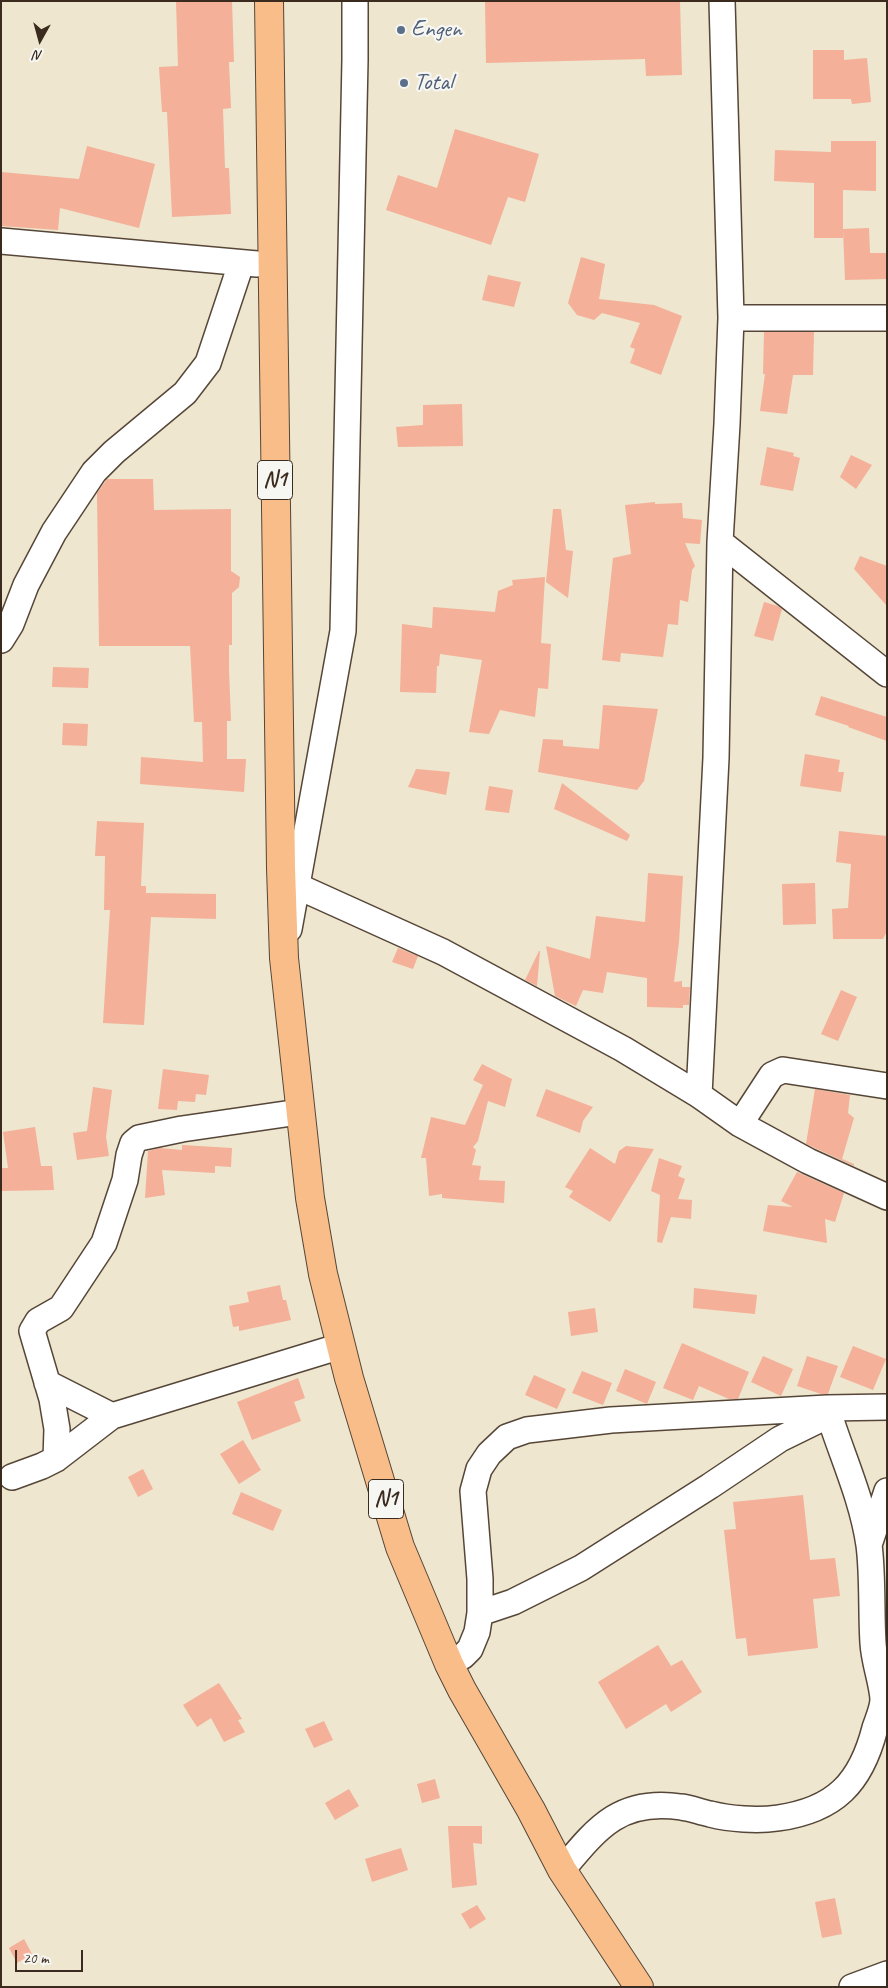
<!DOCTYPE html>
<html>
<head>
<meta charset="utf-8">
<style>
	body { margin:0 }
	#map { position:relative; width:888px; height:1988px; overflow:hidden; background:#eee6ce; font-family:Caveat,sans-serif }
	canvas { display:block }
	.frame { position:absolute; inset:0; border:2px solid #3b2a1e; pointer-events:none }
	.north { position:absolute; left:15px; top:15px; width:50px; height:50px; -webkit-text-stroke:4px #f6f6f2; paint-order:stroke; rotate:187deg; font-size:14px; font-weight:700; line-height:20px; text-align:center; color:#3b2a1e }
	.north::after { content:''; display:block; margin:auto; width:18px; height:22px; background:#3b2a1e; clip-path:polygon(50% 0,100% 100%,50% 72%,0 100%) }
	.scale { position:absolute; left:15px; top:1950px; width:68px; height:22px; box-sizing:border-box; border:2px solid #3b2a1e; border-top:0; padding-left:6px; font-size:15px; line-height:18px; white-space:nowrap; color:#3b2a1e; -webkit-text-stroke:4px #f6f6f2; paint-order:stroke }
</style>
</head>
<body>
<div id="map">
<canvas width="888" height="1988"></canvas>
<div class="frame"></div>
<div class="north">N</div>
<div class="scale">20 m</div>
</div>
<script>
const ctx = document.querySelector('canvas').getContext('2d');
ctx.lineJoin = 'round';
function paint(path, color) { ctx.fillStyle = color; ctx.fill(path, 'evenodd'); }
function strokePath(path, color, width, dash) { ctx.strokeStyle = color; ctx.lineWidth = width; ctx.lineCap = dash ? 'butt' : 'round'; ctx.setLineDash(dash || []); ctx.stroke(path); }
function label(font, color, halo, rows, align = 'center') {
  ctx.font = font + ' Caveat,sans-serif'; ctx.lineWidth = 4.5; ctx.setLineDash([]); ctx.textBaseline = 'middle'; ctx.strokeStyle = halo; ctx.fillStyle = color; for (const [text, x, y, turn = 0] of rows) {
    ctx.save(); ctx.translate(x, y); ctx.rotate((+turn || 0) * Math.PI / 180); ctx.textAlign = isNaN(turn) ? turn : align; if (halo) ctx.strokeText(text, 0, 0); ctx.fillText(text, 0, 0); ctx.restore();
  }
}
paint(new Path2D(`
	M 176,1 L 232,1 L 234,62 L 229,62 L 231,108 L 223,109 L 225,168 L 229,168 L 231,214 L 172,217 L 167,112 L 162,112 L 159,67 L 178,66 Z
	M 485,1 L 680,1 L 682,75 L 646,76 L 645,59 L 486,63 Z
	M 813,50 L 844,50 L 844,60 L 867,58 L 871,102 L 852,104 L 851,99 L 813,99 Z
	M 455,129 L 539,154 L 525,202 L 508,197 L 491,245 L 386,210 L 398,175 L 437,188 Z
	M 831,141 L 876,141 L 876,191 L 843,190 L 843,238 L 814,238 L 814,183 L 774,181 L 775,150 L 831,152 Z
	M 87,146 L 155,164 L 139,228 L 60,208 L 58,230 L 1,226 L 1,172 L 79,179 Z
	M 869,228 L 870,253 L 887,253 L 887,279 L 845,280 L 843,229 Z
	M 581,257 L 605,264 L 599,299 L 654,305 L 682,316 L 661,375 L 630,363 L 635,349 L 630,347 L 640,323 L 602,313 L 594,320 L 577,315 L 568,303 Z
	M 488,275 L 521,282 L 514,307 L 482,300 Z
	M 764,332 L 814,332 L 813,375 L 793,375 L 787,414 L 760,411 L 765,374 L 763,374 Z
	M 462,404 L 463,446 L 398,447 L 396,427 L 423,425 L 423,405 Z
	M 767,447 L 794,453 L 793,456 L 800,458 L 793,491 L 760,485 Z
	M 851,455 L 872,465 L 856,489 L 840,477 Z
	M 107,479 L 153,479 L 154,510 L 231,509 L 231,571 L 240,577 L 239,587 L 232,593 L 232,645 L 229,645 L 229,669 L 231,721 L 227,721 L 227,759 L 246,759 L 244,792 L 140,784 L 141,757 L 203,762 L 202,722 L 194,722 L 190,646 L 99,646 L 97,493 Z
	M 655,502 L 655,504 L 682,503 L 683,518 L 702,520 L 700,544 L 685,543 L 695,566 L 692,570 L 688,602 L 680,600 L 678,625 L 668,624 L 663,657 L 621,653 L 620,662 L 602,660 L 613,558 L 631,554 L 625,505 Z
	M 553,509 L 561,509 L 566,550 L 573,551 L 568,598 L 546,582 Z
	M 860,556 L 887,566 L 887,606 L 854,569 Z
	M 545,577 L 541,643 L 551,644 L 548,689 L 538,688 L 535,717 L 500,710 L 489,734 L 469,732 L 482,660 L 440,654 L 439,666 L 437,666 L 436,693 L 400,692 L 402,624 L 432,628 L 433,607 L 495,612 L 498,591 L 513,585 L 512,580 Z
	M 764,602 L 778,606 L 782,609 L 773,641 L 754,636 Z
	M 53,667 L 89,668 L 88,688 L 52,687 Z
	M 821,696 L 887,717 L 887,741 L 848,727 L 849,726 L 815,715 Z
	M 603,705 L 658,709 L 644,781 L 637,790 L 538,772 L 543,739 L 563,740 L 563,746 L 599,749 Z
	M 63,723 L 88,724 L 87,746 L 62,745 Z
	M 805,754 L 840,760 L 838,772 L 844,772 L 841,792 L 800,786 Z
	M 416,769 L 450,772 L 446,795 L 408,787 Z
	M 562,783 L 630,835 L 627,841 L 554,809 Z
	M 489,786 L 513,790 L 509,813 L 485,810 Z
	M 97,821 L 144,823 L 141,886 L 146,886 L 146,893 L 216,894 L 216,919 L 151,917 L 144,1025 L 103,1023 L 110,910 L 104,910 L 105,856 L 95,856 Z
	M 839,831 L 887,836 L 887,931 L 883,939 L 833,939 L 832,909 L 848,908 L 851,864 L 836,862 Z
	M 648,873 L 683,876 L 679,942 L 674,982 L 682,981 L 682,987 L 690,987 L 689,1005 L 683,1005 L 683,1008 L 647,1007 L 647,978 L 607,972 L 603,993 L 583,990 L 576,1006 L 555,996 L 546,946 L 590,959 L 596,916 L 645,922 Z
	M 815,883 L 816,924 L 783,925 L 782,884 Z
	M 398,948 L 418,956 L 413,969 L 392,962 Z
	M 539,951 L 540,951 L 537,986 L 525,980 Z
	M 841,990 L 857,997 L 838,1041 L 821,1034 Z
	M 482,1064 L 512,1079 L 505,1107 L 488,1101 L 478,1141 L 473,1147 L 476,1150 L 472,1165 L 481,1166 L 479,1180 L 505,1181 L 504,1203 L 442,1198 L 442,1194 L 429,1196 L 426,1158 L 421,1158 L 431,1117 L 465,1125 L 483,1085 L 473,1080 Z
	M 163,1069 L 209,1075 L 206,1095 L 196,1094 L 195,1102 L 178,1101 L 177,1110 L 158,1109 Z
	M 93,1087 L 112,1090 L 106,1137 L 109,1156 L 77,1160 L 73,1133 L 87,1131 Z
	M 546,1089 L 593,1107 L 583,1121 L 580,1133 L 536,1116 Z
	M 815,1089 L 850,1095 L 848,1113 L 854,1118 L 842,1159 L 854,1164 L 854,1166 L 806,1144 Z
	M 35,1127 L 41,1166 L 52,1166 L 54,1190 L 1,1191 L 1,1168 L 8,1168 L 3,1132 Z
	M 182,1145 L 232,1148 L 231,1167 L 215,1166 L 215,1173 L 162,1170 L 165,1195 L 145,1198 L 148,1151 L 160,1148 L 182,1150 Z
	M 626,1146 L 654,1149 L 610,1222 L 569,1197 L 573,1191 L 565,1187 L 590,1148 L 615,1164 L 619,1151 Z
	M 659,1158 L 682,1166 L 678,1176 L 685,1179 L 678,1199 L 692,1200 L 691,1219 L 671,1217 L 662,1243 L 657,1242 L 660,1195 L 651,1191 Z
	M 797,1172 L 844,1193 L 835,1222 L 825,1219 L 827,1243 L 763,1231 L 768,1205 L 793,1207 L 781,1201 Z
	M 280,1285 L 283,1300 L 286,1300 L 291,1320 L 239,1331 L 239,1326 L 233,1327 L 229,1306 L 249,1302 L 247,1292 Z
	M 694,1288 L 757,1295 L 755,1314 L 693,1308 Z
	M 595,1308 L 598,1332 L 571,1336 L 568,1312 Z
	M 682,1343 L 749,1372 L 738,1399 L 729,1399 L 699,1386 L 693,1400 L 663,1388 Z
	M 853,1346 L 886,1359 L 873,1390 L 840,1377 Z
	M 763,1356 L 793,1369 L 781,1396 L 751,1382 Z
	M 807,1356 L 838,1366 L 828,1394 L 821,1394 L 797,1386 Z
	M 625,1369 L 656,1382 L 647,1404 L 616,1391 Z
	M 582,1371 L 612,1383 L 603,1405 L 572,1393 Z
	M 534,1375 L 566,1389 L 557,1409 L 525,1395 Z
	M 298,1378 L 305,1398 L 294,1402 L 301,1421 L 252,1440 L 237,1402 Z
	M 243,1440 L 261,1470 L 239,1484 L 220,1454 Z
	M 143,1469 L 153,1489 L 138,1497 L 128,1477 Z
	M 241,1492 L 282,1510 L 273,1531 L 232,1514 Z
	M 803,1495 L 810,1560 L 835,1558 L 840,1596 L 813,1599 L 818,1648 L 748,1656 L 746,1638 L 736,1639 L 724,1530 L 736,1529 L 733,1502 Z
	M 658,1645 L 671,1666 L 682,1660 L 702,1692 L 671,1712 L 666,1704 L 626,1729 L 598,1682 Z
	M 219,1683 L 242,1719 L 238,1720 L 245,1732 L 224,1742 L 211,1718 L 197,1727 L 183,1705 Z
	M 324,1721 L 333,1740 L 314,1748 L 305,1729 Z
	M 435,1779 L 440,1798 L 422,1803 L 417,1784 Z
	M 349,1789 L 359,1806 L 335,1820 L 325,1803 Z
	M 448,1826 L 482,1826 L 482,1844 L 473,1843 L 477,1885 L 452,1888 Z
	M 401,1848 L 408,1870 L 372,1882 L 365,1859 Z
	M 835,1898 L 842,1934 L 822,1938 L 815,1902 Z
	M 477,1905 L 486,1919 L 470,1929 L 461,1914 Z
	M 24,1939 L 32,1954 L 17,1963 L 9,1948 Z`), '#f4b099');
const minor = new Path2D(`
	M 1,241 L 257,264
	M 731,318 L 887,318
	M 720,542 L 887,674
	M 1,640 L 11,624 L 26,585 L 54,532 L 94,472 L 114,452 L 185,393 L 208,363 L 241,264
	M 297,886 L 443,952 L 623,1049 L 699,1095 L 740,1124 L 808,1161 L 887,1197
	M 289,929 L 343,631 L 355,60 L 355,1
	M 699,1095 L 716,758 L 720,542 L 727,424 L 731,318 L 722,1
	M 740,1124 L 772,1075 L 783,1070 L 887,1086
	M 47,1383 L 112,1416
	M 56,1459 L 57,1429 L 52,1399 L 32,1331 L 38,1321 L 61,1308 L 104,1243 L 125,1180 L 129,1155 L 133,1143 L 139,1138 L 182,1129 L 299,1112
	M 12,1477 L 42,1466 L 56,1459 L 112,1416 L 341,1346
	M 869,1545 L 887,1491
	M 480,1613 L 513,1602 L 581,1568 L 710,1486 L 780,1439 L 829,1415
	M 449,1664 L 463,1656 L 470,1649 L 477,1632 L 480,1613 L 480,1579 L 473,1491 L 479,1469 L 489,1454 L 507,1437 L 527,1430 L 611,1420 L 827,1408 L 887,1407
	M 562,1870 C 597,1828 620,1798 681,1807 C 691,1808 700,1812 710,1814 C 730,1819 757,1821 778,1818 C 835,1810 861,1783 875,1728 C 878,1719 883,1708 883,1699 C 882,1682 874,1662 873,1643 C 871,1612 873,1575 869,1545 C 862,1497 841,1454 827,1408
	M 852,1987 L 887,1974`);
const highway = new Path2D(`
	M 269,1 L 281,868 L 284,958 L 310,1198 L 323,1274 L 349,1378 L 400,1547 L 449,1664 L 462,1690 L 531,1810 L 562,1870 L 639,1987`);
strokePath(minor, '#564638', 28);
strokePath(highway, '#564638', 30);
strokePath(minor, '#fff', 25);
strokePath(highway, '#f8bd88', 28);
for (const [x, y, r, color] of [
	[401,30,5,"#5c6f8a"],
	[404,83,5,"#5c6f8a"]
]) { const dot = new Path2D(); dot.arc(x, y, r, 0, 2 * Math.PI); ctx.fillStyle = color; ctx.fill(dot); strokePath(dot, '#f6f6f2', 2); }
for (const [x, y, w] of [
	[275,480,35],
	[386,1499,35]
]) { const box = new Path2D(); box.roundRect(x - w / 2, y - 19.5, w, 39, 4); ctx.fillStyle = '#f6f6f2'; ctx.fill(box); strokePath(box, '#3b2a1e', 1); }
label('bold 22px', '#3b2a1e', null, [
	["N1",275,480],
	["N1",386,1499]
]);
label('24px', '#4e5e75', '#f6f6f2', [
	["Engen",411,30],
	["Total",414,83]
], 'left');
</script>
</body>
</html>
